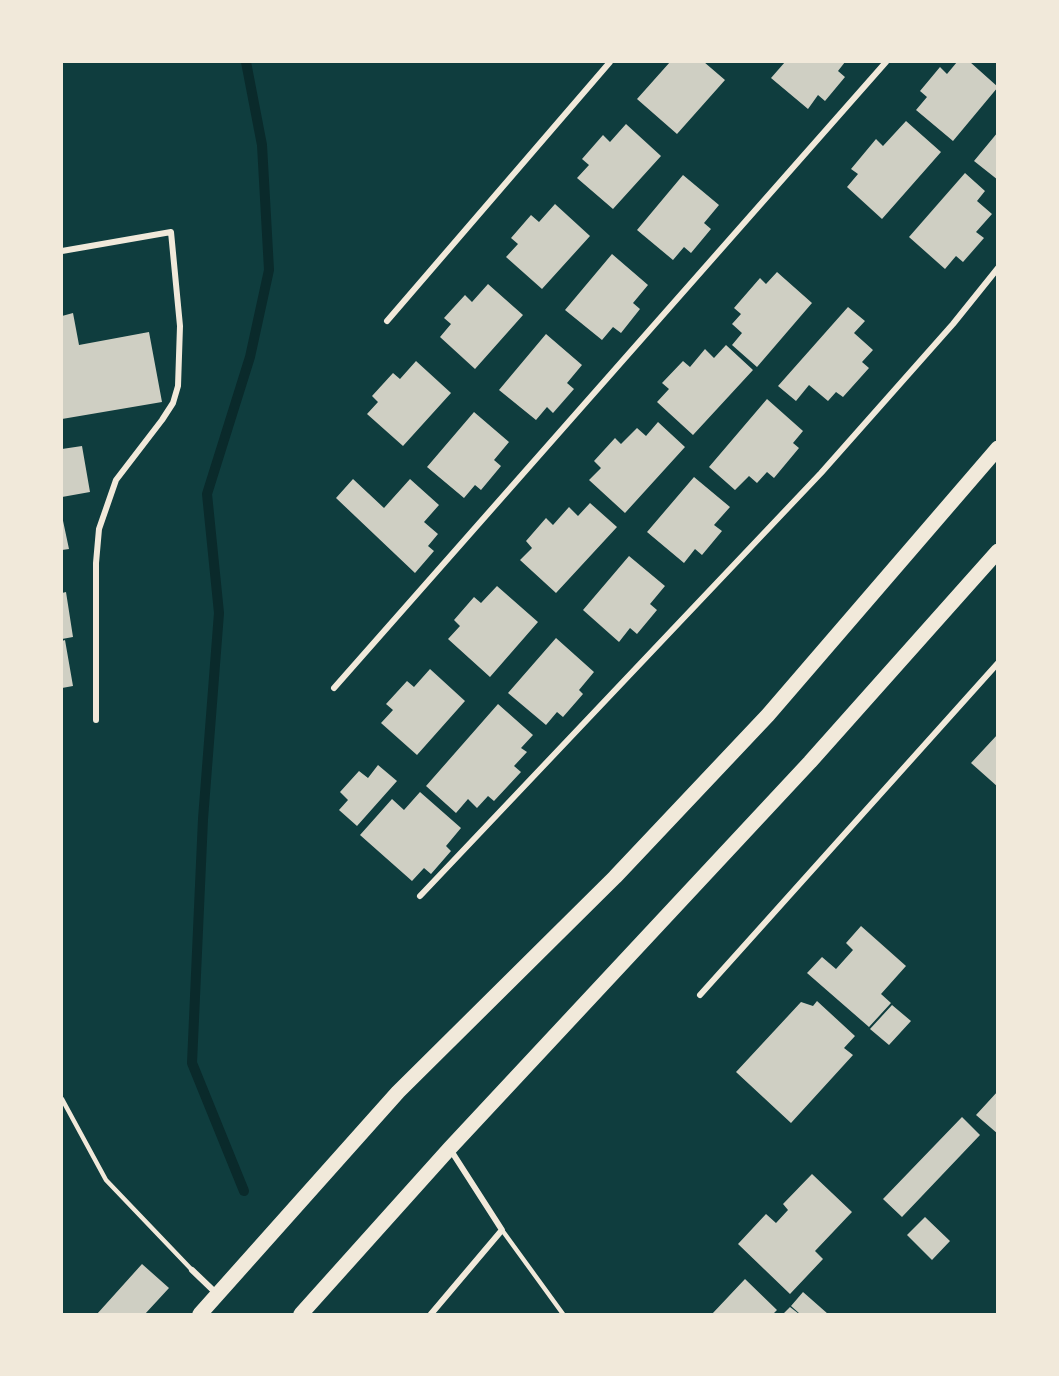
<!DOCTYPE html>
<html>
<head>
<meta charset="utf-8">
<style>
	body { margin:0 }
	#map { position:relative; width:1059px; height:1376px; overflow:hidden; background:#0f3d3e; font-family:Literata,serif }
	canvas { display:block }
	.frame { position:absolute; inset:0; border:63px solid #f1e9da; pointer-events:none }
</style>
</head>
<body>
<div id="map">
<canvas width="1059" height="1376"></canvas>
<div class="frame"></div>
</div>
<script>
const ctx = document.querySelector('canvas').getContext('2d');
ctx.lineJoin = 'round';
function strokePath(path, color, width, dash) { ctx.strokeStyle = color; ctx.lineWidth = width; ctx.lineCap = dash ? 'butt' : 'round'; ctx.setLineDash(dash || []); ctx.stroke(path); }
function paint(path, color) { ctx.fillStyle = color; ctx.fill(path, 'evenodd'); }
strokePath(new Path2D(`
	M 244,1191 L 192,1063 L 203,819 L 219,613 L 207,494 L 250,357 L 269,270 L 262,145 L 246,62`), '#0a2a2b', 10);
paint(new Path2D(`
	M 670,62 L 704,62 L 725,80 L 677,134 L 637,99 Z
	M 785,62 L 845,62 L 838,71 L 845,77 L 825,101 L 818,95 L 808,109 L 771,78 Z
	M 957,62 L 970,62 L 998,87 L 953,141 L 916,110 L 927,97 L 920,91 L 940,67 L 947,74 Z
	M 906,121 L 941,152 L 882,219 L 847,187 L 858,174 L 851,169 L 876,139 L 883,146 Z
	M 626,124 L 661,156 L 613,209 L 577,178 L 589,165 L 582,159 L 603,135 L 610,142 Z
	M 998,132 L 998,180 L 974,161 Z
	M 965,173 L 985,191 L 977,201 L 992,214 L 976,232 L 984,238 L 963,262 L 956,256 L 945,269 L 909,237 Z
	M 683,175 L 719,205 L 704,223 L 711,229 L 691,253 L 684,247 L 673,260 L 637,230 Z
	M 555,204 L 590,236 L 542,289 L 506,257 L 518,244 L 511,238 L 531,215 L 539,222 Z
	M 612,254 L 648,285 L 633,303 L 640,309 L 621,333 L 613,327 L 602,340 L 565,310 Z
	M 777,272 L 812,303 L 757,367 L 732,345 L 742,333 L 732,324 L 741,314 L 734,308 L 760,278 L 766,284 Z
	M 488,284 L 523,315 L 475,369 L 440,337 L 451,324 L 444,318 L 465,295 L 472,302 Z
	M 848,307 L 865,321 L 854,333 L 873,350 L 862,362 L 869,368 L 843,397 L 836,392 L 828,401 L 809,385 L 796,401 L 778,386 Z
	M 73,313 L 79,345 L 149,332 L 162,402 L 62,419 L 62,316 Z
	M 546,334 L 582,365 L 567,383 L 574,389 L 553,413 L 547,407 L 536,420 L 499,390 Z
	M 726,345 L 753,370 L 693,435 L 657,402 L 669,389 L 662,383 L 683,361 L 690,367 L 705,349 L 714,358 Z
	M 416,361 L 451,393 L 403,446 L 367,414 L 378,402 L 372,396 L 393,373 L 400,379 Z
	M 767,399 L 803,431 L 793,443 L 799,448 L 774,478 L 767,472 L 757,483 L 749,476 L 735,490 L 709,467 Z
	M 474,412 L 509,442 L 494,460 L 501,466 L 481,490 L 475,485 L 464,498 L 427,467 Z
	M 658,422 L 685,447 L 625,513 L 589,480 L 601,468 L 594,461 L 615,438 L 621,444 L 637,428 L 646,436 Z
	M 82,446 L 90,492 L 62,497 L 62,449 Z
	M 694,477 L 730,507 L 714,525 L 722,531 L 702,555 L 695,549 L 684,563 L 647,532 Z
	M 353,479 L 384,508 L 410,479 L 439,505 L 424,522 L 438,534 L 428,546 L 434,551 L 415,573 L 336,498 Z
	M 590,503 L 617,527 L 556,593 L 520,560 L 532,548 L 526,541 L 546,518 L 553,525 L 569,507 L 578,516 Z
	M 62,516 L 69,549 L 62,550 Z
	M 629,556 L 665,586 L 650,604 L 657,610 L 637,634 L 630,628 L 619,642 L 583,610 Z
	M 497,586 L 538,622 L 490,677 L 448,639 L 460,626 L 454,620 L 474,597 L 481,603 Z
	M 66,592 L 73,637 L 62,639 L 62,593 Z
	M 556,638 L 594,672 L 579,690 L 583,694 L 563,717 L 557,712 L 546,725 L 508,693 Z
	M 65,640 L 73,686 L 62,688 L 62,641 Z
	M 430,669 L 465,701 L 417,755 L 381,723 L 393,710 L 386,704 L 407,681 L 414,687 Z
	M 498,704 L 533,735 L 521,748 L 527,752 L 514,766 L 521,772 L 494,801 L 488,796 L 477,808 L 468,799 L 456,813 L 426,786 Z
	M 998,734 L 998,787 L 971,763 Z
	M 378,765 L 397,781 L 357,826 L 339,810 L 348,800 L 340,792 L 359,771 L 368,778 Z
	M 420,792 L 461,828 L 446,846 L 451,851 L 431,874 L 424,868 L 412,881 L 360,835 L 392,799 L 404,810 Z
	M 861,926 L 906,966 L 881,994 L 891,1003 L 869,1027 L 807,973 L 822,957 L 836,969 L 853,950 L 846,943 Z
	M 817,1001 L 855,1036 L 844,1048 L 853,1055 L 791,1123 L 736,1072 L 801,1002 L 813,1006 Z
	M 892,1005 L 911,1021 L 889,1045 L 870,1029 Z
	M 998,1091 L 998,1134 L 976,1115 Z
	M 962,1117 L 980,1135 L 902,1217 L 883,1199 Z
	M 812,1174 L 852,1212 L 815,1251 L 823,1259 L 790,1294 L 738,1244 L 766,1214 L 776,1223 L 788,1210 L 783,1204 Z
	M 925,1217 L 950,1241 L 932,1260 L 907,1235 Z
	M 142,1264 L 169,1288 L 145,1314 L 97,1314 Z
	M 745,1279 L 777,1310 L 773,1314 L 712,1314 Z
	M 803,1292 L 828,1314 L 800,1314 L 791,1306 Z
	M 790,1307 L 799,1314 L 783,1314 Z`), '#cfcfc3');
strokePath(new Path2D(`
	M 62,1099 L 106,1180 L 192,1270
	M 502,1230 L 563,1314`), '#f1e9da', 4.5);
strokePath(new Path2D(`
	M 62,251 L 171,232 L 180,326 L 178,386 L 173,403 L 162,420 L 116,480 L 99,529 L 96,563 L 96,720
	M 387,321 L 610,62
	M 334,688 L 886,62
	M 420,896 L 821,473 L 953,324 L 998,268
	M 700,995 L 998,663
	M 192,1270 L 217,1294
	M 431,1314 L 502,1230 L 450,1149`), '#f1e9da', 6);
strokePath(new Path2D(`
	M 200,1314 L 398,1092 L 615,877 L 768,715 L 998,448
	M 301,1314 L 450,1148 L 810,762 L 998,551`), '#f1e9da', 15);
</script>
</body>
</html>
